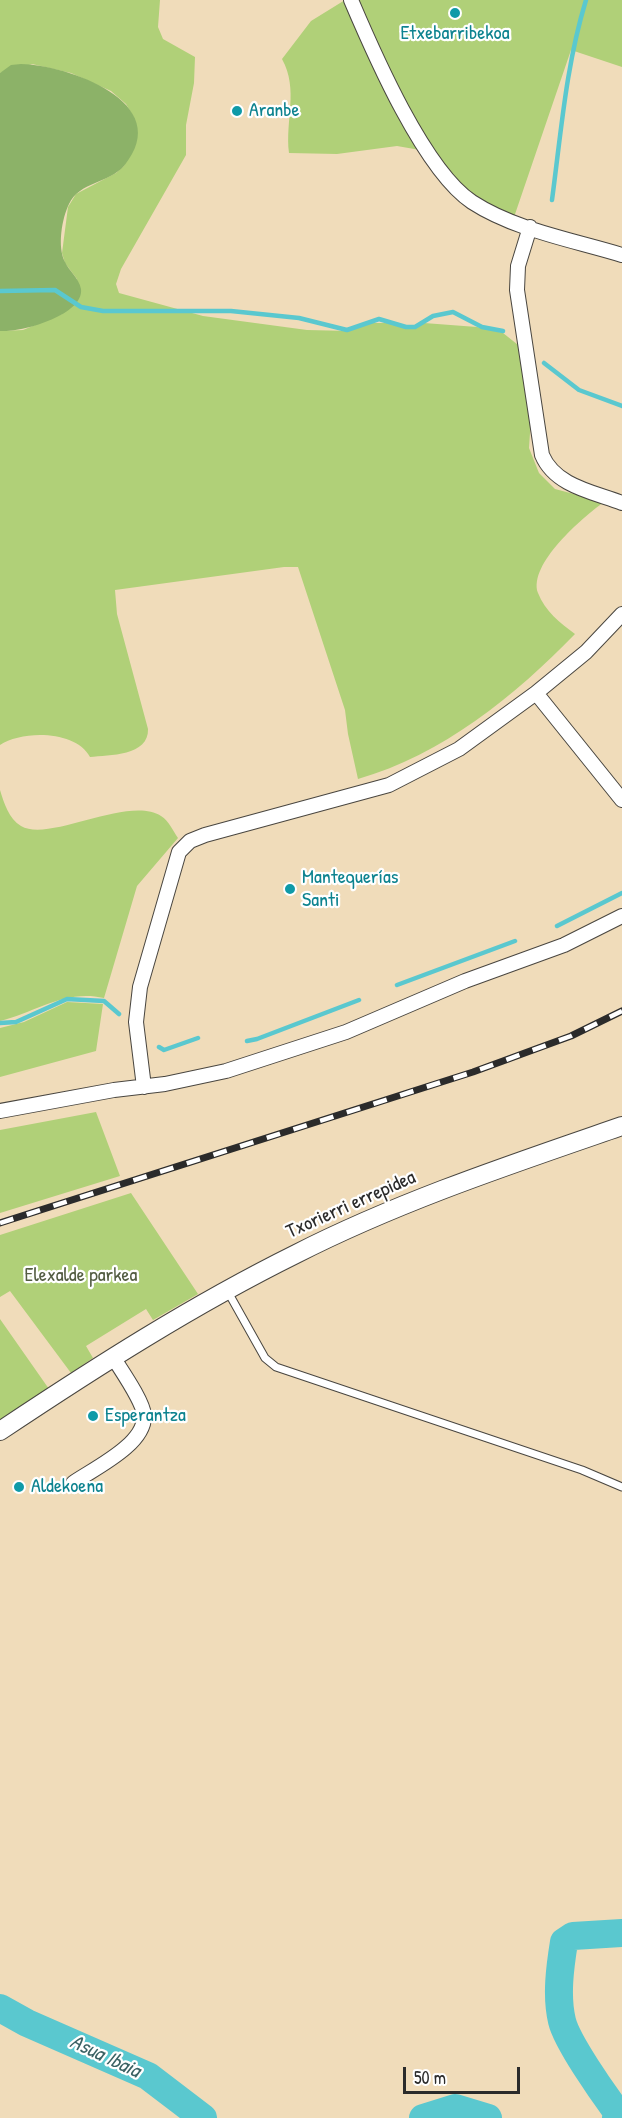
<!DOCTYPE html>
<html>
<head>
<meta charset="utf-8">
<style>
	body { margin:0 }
	#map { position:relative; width:622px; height:2118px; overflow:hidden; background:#f0dcba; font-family:"Patrick Hand",sans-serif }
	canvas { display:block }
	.scale { position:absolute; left:403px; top:2067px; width:117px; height:27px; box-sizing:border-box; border:3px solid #2b2b2b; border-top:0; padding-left:8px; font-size:18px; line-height:21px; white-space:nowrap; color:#2b2b2b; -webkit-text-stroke:4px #fff; paint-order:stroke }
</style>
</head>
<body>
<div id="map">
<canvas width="622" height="2118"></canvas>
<div class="scale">50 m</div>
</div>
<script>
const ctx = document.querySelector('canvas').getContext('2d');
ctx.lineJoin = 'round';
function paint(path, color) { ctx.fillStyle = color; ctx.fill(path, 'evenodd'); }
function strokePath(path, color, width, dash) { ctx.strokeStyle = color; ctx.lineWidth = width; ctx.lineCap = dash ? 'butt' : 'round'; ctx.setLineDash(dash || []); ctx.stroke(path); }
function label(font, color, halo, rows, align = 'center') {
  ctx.font = font + ' "Patrick Hand",sans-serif'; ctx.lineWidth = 4.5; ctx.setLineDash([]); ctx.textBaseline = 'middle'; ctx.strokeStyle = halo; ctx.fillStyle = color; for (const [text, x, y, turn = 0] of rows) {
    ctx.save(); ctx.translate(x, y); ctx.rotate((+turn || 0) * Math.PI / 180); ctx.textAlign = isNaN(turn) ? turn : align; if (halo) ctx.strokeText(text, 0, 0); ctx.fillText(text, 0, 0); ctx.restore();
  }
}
paint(new Path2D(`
	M 0,0 L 160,0 L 158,27 L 163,39 L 195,57 L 194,83 L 186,125 L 186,155 L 121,269 L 116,284 L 119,293 L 203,316 L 307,330 L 349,331 L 369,323 L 390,323 L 408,328 L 424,323 L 477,327 L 503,333 L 527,352 L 531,418 L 529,448 L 539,473 L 555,489 L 604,502 C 583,517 528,564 538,593 C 545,611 560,623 575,634 C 515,696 442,755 358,779 L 348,734 L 345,710 L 298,567 L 284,567 L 115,590 L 117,614 L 148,729 C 149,756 109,755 90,757 C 76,730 22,730 0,745 L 0,331 L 23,330 L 62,314 L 77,279 L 65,263 L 62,253 L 68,207 L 76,194 L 116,173 L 124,166 L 136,124 L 133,116 L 126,104 L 111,91 L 71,73 L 32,64 L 0,73 Z
	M 345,0 L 622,0 L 622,67 L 571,50 L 512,223 L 518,230 L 509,229 L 495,219 L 420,150 L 397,146 L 337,154 L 289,153 C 285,120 299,90 282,59 L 311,21 Z
	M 0,790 C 4,803 9,819 21,826 C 49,843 128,795 161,816 C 169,821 173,831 178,838 L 137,886 L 104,998 C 65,989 36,1012 0,1021 Z
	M 67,1002 L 103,1004 L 96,1051 L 0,1077 L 0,1028 L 24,1022 Z
	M 96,1112 L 120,1176 L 0,1213 L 0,1130 Z
	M 131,1193 L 198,1294 L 153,1320 L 146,1309 L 86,1346 L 93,1358 L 71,1373 L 10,1291 L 0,1297 L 0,1235 Z
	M 0,1319 L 49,1389 L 0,1421 Z`), '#b0d078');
paint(new Path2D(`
	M 21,64 C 67,65 177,102 124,166 C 109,183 79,182 69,204 C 62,218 57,247 65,262 C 69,271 79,278 81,289 C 84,315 22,332 3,331 L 0,331 L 0,73 L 11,65 Z`), '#8cb268');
strokePath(new Path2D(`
	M 552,200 C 561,133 566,65 586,0
	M 0,291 L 55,290 L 81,307 L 103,311 L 231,311 L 299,318 L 347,330 L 379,319 L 406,327 L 415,327 L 433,316 L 453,312 L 482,327 L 503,331
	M 544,363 L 579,390 L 622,406
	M 557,926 L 622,893
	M 397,985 L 515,941
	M 0,1023 L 16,1022 L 67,999 L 104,1001 L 119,1014
	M 247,1041 L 257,1039 L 359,1000
	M 159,1047 L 164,1050 L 198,1038`), '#5ac8cf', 4.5);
strokePath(new Path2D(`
	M 0,2008 L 27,2023 L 148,2076 L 203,2118
	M 423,2118 L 455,2108 L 488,2118
	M 616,2118 L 617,2112 C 603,2093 567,2042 562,2021 C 556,1996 560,1967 564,1942 L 573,1936 L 622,1933`), '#5ac8cf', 28);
const lane = new Path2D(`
	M 228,1292 L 265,1358 L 276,1367 L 582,1470 L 622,1487`);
const street = new Path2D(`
	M 351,0 C 374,54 424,170 472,202 C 515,230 573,240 622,255
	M 530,227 L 518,266 L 517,290 L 542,455 C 555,486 593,492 622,503
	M 536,693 L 622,800
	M 144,1087 L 136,1022 L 140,987 L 179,852 L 190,841 L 205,835 L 389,785 L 459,749 L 536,693 L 586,652 L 622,614
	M 0,1111 L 114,1090 L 165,1084 L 226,1071 L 346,1032 L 465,981 L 564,945 L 622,916
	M 73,1483 C 95,1468 146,1444 144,1415 C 143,1401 121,1370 113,1357`);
const secondary = new Path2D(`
	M 0,1431 C 96,1367 193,1305 296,1254 C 400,1201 512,1164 622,1126`);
strokePath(lane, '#494640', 9);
strokePath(street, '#494640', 16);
strokePath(secondary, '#494640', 20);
strokePath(lane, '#fff', 7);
strokePath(street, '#fff', 14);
strokePath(secondary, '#fff', 18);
const rail = new Path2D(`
	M 0,1223 L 473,1072 L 571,1036 L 622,1011`);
strokePath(rail, '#2b2b2b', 7);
strokePath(rail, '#fff', 4.5, [14]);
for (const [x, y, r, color] of [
	[455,13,6,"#0f9aa8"],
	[237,111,6,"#0f9aa8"],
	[290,889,6,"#0f9aa8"],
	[93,1416,6,"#0f9aa8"],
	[19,1487,6,"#0f9aa8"]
]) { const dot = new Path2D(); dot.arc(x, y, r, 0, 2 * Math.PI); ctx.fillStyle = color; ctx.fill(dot); strokePath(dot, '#fff', 2); }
label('20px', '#0d838f', '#fff', [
	["Etxebarribekoa",455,34,"center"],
	["Aranbe",249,111],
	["Mantequerías",302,878],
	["Santi",302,901],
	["Esperantza",105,1416],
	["Aldekoena",31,1487]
], 'left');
label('20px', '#2b2b2b', '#fff', [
	["Txorierri errepidea",351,1205,-24]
]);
label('20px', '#535d42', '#fff', [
	["Elexalde parkea",81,1276]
]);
label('italic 21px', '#3b6264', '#fff', [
	["Asua Ibaia",105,2057,25]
]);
</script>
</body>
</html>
